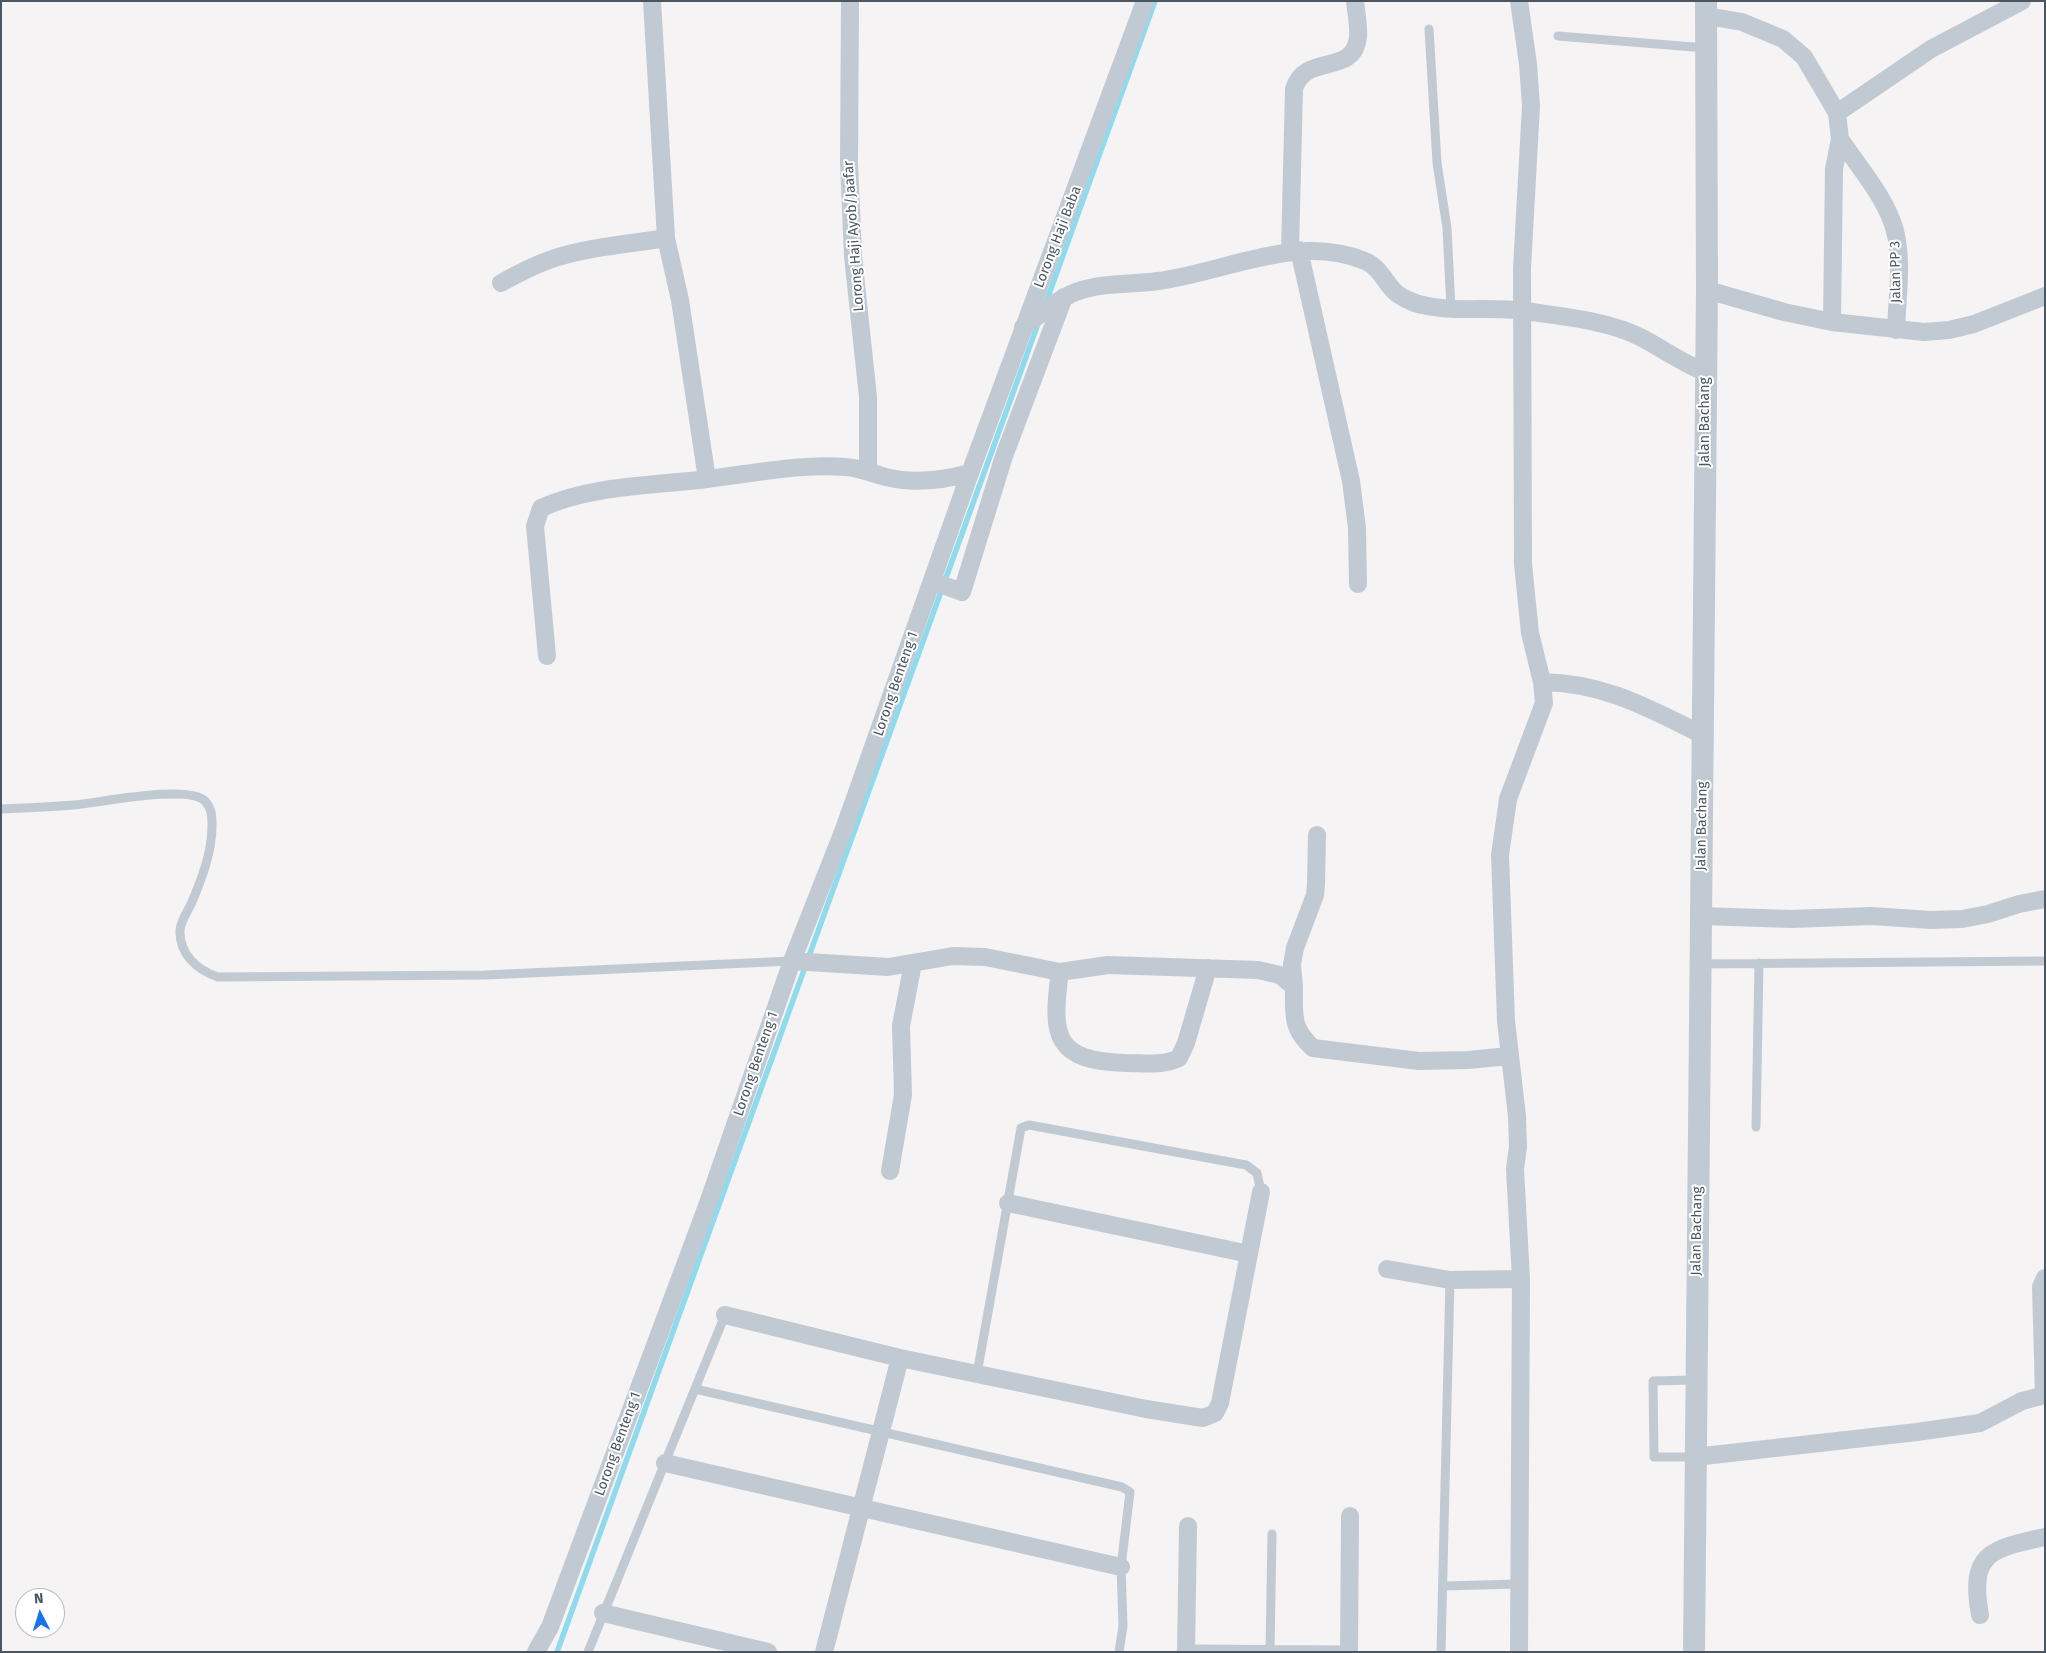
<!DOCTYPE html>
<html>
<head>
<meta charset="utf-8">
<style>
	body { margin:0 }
	#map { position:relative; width:2046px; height:1653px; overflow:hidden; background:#f5f3f3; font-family:"Fira Sans",sans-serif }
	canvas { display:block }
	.frame { position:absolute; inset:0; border:2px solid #4a5661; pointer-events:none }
	.north { position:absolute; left:15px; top:1588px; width:50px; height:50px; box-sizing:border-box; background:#fff; border:1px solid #b7bbc0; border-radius:50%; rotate:355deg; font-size:14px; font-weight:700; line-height:20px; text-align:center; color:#4a5661 }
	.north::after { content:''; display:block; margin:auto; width:18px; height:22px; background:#1a73e8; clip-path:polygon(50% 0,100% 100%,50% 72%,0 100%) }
</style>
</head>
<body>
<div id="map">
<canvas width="2046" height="1653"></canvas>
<div class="frame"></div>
<div class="north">N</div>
</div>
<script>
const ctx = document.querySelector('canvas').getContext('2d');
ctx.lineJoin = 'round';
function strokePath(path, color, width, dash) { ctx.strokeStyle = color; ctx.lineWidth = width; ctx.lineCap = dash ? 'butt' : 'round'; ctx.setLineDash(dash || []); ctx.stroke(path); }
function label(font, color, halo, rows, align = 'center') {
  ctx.font = font + ' "Fira Sans",sans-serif'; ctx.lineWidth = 4; ctx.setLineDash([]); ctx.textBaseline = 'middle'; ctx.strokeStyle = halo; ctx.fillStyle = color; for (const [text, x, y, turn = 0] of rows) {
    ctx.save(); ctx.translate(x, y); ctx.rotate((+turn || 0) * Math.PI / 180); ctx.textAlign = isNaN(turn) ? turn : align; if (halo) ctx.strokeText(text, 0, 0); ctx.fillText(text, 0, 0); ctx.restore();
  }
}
strokePath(new Path2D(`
	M 1045,305 L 1155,1
	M 557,1652 L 1039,321`), '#90daee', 5.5);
strokePath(new Path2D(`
	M 1429,29 L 1437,163 L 1447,228 L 1451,309
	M 1558,36 L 1706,48
	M 1,809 C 25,808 49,807 74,805 C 99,803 188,784 205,801 C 212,809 212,816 212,826 C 212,852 202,878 192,902 C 188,911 181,920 180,930 C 179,954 197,970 218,977 L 485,975 L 792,961
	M 1700,964 L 2045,961
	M 1756,1127 L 1759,963
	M 977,1374 L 1021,1128 L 1029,1125 L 1246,1165 L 1257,1173 L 1261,1192
	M 695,1389 L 1122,1487 L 1130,1492 L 1121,1567 L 1123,1626 L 1119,1652
	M 1695,1457 L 1654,1457 L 1653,1381 L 1695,1380
	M 1443,1586 L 1519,1584
	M 1186,1649 L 1349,1650
	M 588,1652 L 725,1315
	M 1270,1652 L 1272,1534
	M 1441,1652 L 1450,1280`), '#c1cad2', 9);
strokePath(new Path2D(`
	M 652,1 L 666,238 L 680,300 L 707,479 C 751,474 802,463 846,467 C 862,468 875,475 890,478 C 917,484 944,480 970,473
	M 850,1 L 849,163 L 853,256 L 868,397 L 868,470
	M 1707,16 L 1742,22 L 1783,39 L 1804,57 L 1837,113 L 1840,139 L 1834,169 L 1832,322
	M 1837,113 L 1931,49 L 2022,1
	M 1840,139 C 1858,166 1887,199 1895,231 C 1903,262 1897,298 1896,330
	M 1299,250 L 1351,481 L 1357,528 L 1358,584
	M 1290,251 L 1294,89 C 1305,52 1354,77 1358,37 C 1359,25 1356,12 1355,1
	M 501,283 C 519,273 536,264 555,258 C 590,247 629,244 666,238
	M 1707,290 L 1784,312 L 1832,322 L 1924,332 L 1949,330 L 1974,324 L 2045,296
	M 1023,327 C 1040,315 1057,299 1076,292 C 1103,282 1131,285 1158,281 C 1226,272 1297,233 1365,261 C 1382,268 1387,288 1399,295 C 1405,299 1416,304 1423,305 C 1457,313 1491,306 1525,311 C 1560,316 1610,321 1642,338 C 1663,349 1682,363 1705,372
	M 932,581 L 962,592 L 1004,456 L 1064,297
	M 547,656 L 535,526 L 541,508 C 592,485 652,486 707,479
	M 1542,682 C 1605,683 1648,708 1703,735
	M 1701,916 L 1791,919 L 1872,916 L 1931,920 L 1962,919 L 1988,914 L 2019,904 L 2045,899
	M 792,961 L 888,967 L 953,956 L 985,957 L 1060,972 L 1108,965 L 1258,970 L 1280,975 L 1294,987 C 1294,1015 1291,1028 1313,1048 L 1419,1061 L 1468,1060 L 1509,1056
	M 1060,972 C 1051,1036 1054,1061 1126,1063 C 1144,1063 1163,1066 1179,1058 L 1186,1043 L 1208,968
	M 1294,987 L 1292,964 L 1295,948 L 1315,895 L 1316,884 L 1317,835
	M 890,1171 L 903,1095 L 901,1026 L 913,963
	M 1008,1203 L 1249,1254
	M 1387,1269 L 1450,1280 L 1521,1279
	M 725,1315 L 900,1358 L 1146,1409 L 1203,1418 L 1215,1413 L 1220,1403 L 1261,1192
	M 2044,1395 L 2041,1287 L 2045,1278
	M 1695,1457 L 1917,1432 L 1980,1423 L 2022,1401 L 2045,1395
	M 665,1463 L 1121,1567
	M 603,1613 L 768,1652
	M 1980,1615 C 1969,1553 1990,1549 2045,1537
	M 536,1652 L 550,1627 L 707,1206 L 792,961 L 844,829 L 970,473 L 1145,1
	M 824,1652 L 900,1358
	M 1186,1652 L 1188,1526
	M 1349,1652 L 1350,1516
	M 1519,1652 L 1521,1279 L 1515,1169 L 1518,1147 L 1517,1116 L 1506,1021 L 1500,855 L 1508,799 L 1544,703 L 1542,682 L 1530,633 L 1523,564 L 1522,268 L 1531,106 L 1528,64 L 1519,1`), '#c1cad2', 18);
strokePath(new Path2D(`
	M 1694,1652 L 1707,290 L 1706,1`), '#c1cad2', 22);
label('14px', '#4a5661', '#fff', [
	["Lorong Haji Ayob/Jaafar",854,236,-94],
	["Lorong Haji Baba",1058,237,-69],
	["Jalan PP 3",1896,272,-91],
	["Jalan Bachang",1705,422,-90],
	["Lorong Benteng 1",896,684,-71],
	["Jalan Bachang",1702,826,-89],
	["Lorong Benteng 1",756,1064,-71],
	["Jalan Bachang",1697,1231,-89],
	["Lorong Benteng 1",618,1444,-70]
]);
</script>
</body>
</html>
